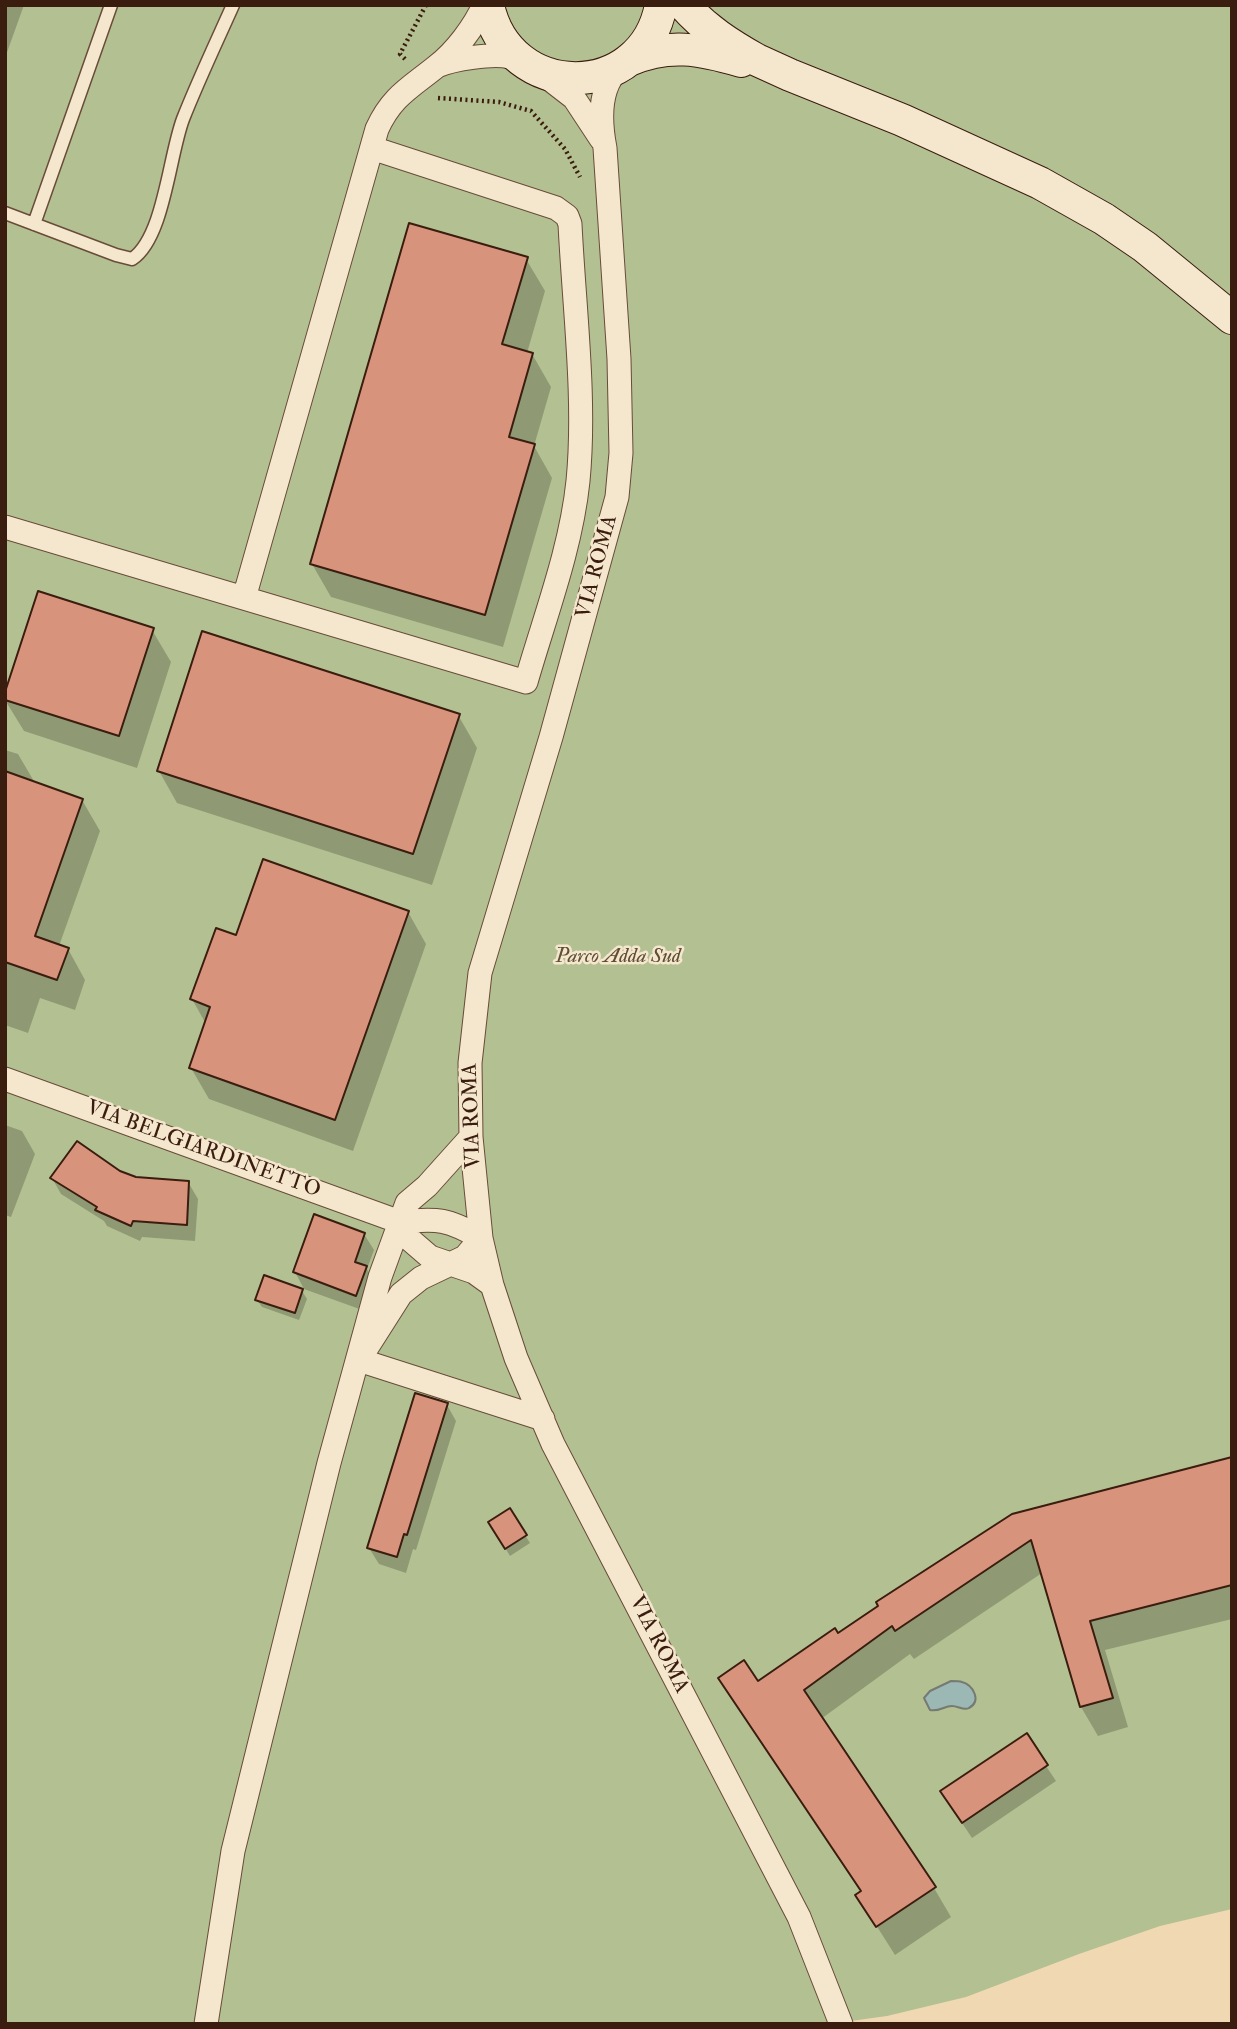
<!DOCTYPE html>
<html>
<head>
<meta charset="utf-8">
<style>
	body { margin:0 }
	#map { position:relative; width:1237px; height:2029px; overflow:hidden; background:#f0d8b3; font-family:"IM FELL Double Pica",serif }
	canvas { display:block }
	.frame { position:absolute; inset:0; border:7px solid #3a1d0f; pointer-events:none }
</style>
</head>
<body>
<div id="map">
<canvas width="1237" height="2029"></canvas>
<div class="frame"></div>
</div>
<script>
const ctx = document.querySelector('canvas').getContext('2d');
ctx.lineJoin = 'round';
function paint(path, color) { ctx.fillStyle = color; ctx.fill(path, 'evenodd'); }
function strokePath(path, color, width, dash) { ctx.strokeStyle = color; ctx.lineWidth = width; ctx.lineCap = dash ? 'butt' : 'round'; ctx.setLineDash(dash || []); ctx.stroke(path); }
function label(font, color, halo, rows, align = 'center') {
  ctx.font = font + ' "IM FELL Double Pica",serif'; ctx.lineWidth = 5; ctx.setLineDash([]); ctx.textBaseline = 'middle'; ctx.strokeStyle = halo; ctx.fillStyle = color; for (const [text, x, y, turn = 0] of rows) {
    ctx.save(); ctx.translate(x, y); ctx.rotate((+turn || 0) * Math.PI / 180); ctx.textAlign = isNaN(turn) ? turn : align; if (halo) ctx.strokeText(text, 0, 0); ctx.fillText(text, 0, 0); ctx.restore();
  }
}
paint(new Path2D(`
	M 5,5 L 1232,5 L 1232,1909 L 1160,1926 L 1079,1954 L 966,1997 L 887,2016 L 829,2024 L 5,2024 Z`), '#b3c092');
const water = new Path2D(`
	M 951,1681 C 954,1681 959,1681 962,1682 C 973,1685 982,1701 969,1708 C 964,1711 958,1706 952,1706 C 944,1706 939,1712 930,1710 L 924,1698 L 930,1691 Z`);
paint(water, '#9cb8b4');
strokePath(water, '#757a72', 2);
paint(new Path2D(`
	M 5,5 L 24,5 L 5,58 Z
	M 526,259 L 545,291 L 527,353 L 532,354 L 551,387 L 534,446 L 552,478 L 503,647 L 331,597 L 312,564 Z
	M 152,630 L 171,662 L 137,768 L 24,731 L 5,700 Z
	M 458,715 L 477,748 L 432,885 L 177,803 L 159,771 Z
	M 5,750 L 18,754 L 35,783 L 82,800 L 100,831 L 59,946 L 68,949 L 85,980 L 75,1010 L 40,998 L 28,1033 L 5,1025 Z
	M 408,912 L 426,944 L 353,1151 L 209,1099 L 191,1068 L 206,1024 L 192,999 L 237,937 Z
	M 5,1125 L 22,1131 L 35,1154 L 11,1217 L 5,1215 Z
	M 119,1172 L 135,1179 L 188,1182 L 198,1199 L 195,1241 L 142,1237 L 140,1241 L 107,1226 L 104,1221 L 61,1194 L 52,1178 Z
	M 364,1234 L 374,1250 L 367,1269 L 375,1284 L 365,1311 L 304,1289 L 295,1272 Z
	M 302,1291 L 307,1299 L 299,1320 L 262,1307 L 257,1300 Z
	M 447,1405 L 456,1421 L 416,1550 L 413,1549 L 406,1573 L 379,1564 L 369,1548 Z
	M 1232,1459 L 1232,1619 L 1105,1650 L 1128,1727 L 1098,1736 L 1081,1707 L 1042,1573 L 914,1659 L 910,1654 L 821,1719 L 934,1888 L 951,1917 L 895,1955 L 857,1895 L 861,1892 L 737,1707 L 721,1678 L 758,1683 L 838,1635 L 1012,1516 Z
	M 509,1510 L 530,1543 L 510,1556 L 490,1523 Z
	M 1026,1736 L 1056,1781 L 972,1838 L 952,1808 Z`), '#0003');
const building = new Path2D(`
	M 409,223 L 528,257 L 502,344 L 533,353 L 509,437 L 535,444 L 485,615 L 310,564 Z
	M 38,591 L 154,628 L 119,736 L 5,700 L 5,692 Z
	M 202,631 L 460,714 L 413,854 L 157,771 Z
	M 5,771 L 83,799 L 35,936 L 69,948 L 57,980 L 5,962 Z
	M 263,859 L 409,911 L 335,1120 L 189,1068 L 210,1007 L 190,999 L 216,928 L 236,935 Z
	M 77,1141 L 120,1171 L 136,1177 L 189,1181 L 187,1225 L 133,1221 L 131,1226 L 95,1210 L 97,1207 L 50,1178 Z
	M 314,1214 L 365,1233 L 355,1262 L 367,1266 L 356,1296 L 293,1272 Z
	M 264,1275 L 303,1289 L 295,1313 L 255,1300 Z
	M 415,1393 L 448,1403 L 407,1535 L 404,1534 L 397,1557 L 367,1548 Z
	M 1232,1457 L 1232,1585 L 1090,1621 L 1113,1698 L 1080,1707 L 1031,1540 L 895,1631 L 892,1626 L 804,1690 L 936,1887 L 876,1927 L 855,1895 L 861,1891 L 718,1678 L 744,1660 L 758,1681 L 835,1628 L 838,1633 L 878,1606 L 876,1602 L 1012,1514 Z
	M 510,1508 L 527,1535 L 505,1549 L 488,1522 Z
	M 1027,1733 L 1048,1765 L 962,1823 L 940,1791 Z`);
paint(building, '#d8937c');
strokePath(building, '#3a1d0f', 2);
const lane = new Path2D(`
	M 5,213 L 116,255 L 132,259 C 164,238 169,156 183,119 C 198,81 216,43 233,5
	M 34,224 L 111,5`);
const street = new Path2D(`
	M 437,66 C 453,59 493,53 510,57 C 515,59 521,63 526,65
	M 619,68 C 598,88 600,122 605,148 L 619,359 L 621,453 L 617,497 L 551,737 L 480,973 L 470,1063 L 471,1137 L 481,1238 L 492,1285 L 516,1358 L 553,1444 L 799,1917 L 841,2024
	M 543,74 L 574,98 L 601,139
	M 5,527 L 526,682 C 545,616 571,549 578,481 C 586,399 574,307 570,224 L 567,216 L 556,208 L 372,148
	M 244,598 L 377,129 C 392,96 410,88 437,66 C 456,51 474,27 484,5
	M 5,1079 L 400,1222 C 438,1218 448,1219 481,1238
	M 400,1222 L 408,1238 L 430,1257 L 474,1272 L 492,1285
	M 481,1238 L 465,1257 L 421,1278 L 401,1294 L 359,1360 L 543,1419
	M 206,2024 L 233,1851 L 329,1463 L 380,1277 L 407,1203 L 427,1186 L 471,1137`);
const secondary = new Path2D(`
	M 488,5 C 508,102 643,103 661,5
	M 684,5 C 705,29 730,45 757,60 L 790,75 L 902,120 L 1040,183 L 1104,219 L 1145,247 L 1232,318
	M 629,60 C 669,43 700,49 741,61`);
strokePath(lane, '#684c38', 15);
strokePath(street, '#684c38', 25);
strokePath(secondary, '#3a1d0f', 34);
strokePath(new Path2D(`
	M 405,59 L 400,54 L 426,5
	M 438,98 L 499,102 L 531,111 L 565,149 L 580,177`), '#3a1d0f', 4.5, [2, 3.5]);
strokePath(lane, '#f5e6ce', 12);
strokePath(street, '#f5e6ce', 23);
strokePath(secondary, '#f5e6ce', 32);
label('21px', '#3a1d0f', '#f5e6ce', [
	["VIA ROMA",598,567,-75],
	["VIA ROMA",473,1116,-92],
	["VIA BELGIARDINETTO",203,1150,20],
	["VIA ROMA",658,1645,63]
]);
label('italic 21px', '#5e4e36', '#f5e6ce', [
	["Parco Adda Sud",618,957]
]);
</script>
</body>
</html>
